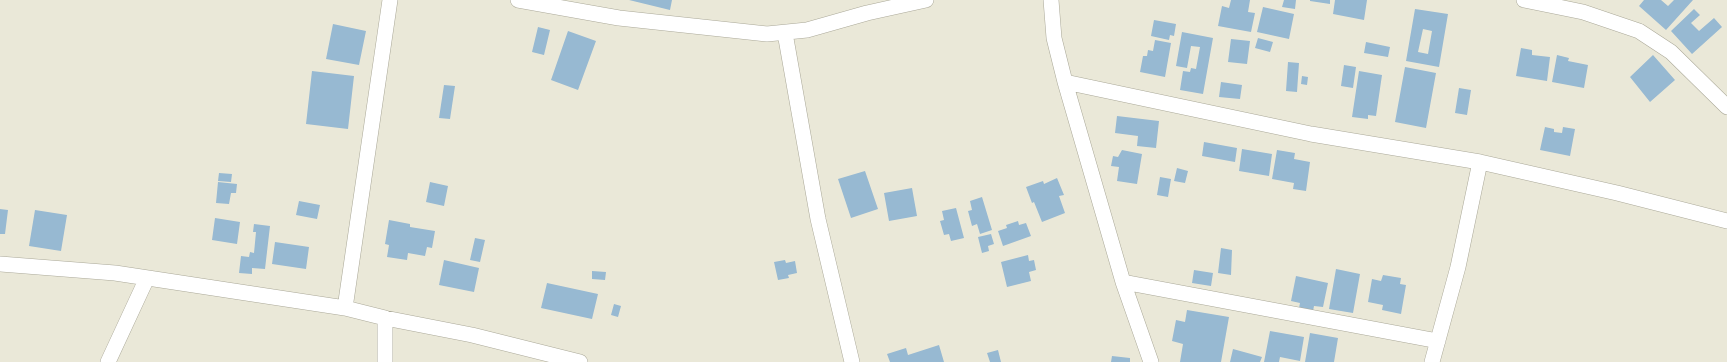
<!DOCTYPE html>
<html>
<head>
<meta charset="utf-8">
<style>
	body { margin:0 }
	canvas { display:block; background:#eae8d8 }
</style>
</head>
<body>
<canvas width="1727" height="362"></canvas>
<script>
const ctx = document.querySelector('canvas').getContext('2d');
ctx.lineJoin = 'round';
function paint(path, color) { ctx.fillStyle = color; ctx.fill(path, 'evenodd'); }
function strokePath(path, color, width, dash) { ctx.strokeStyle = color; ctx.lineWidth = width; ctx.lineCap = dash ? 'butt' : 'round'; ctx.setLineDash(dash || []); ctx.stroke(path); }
paint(new Path2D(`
	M 629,0 L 672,0 L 670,10 Z
	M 1231,0 L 1250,0 L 1248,12 L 1255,13 L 1251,32 L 1218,26 L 1222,6 L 1229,8 Z
	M 1284,0 L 1296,0 L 1295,9 L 1282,7 Z
	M 1310,0 L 1330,0 L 1330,4 L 1310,1 Z
	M 1335,0 L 1367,0 L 1364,20 L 1333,14 Z
	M 1644,0 L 1661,0 L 1668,6 L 1674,0 L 1693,0 L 1666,30 L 1639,6 Z
	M 1263,7 L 1294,14 L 1289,39 L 1257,32 Z
	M 1415,9 L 1448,14 L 1439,67 L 1406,61 ZM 1423,29 L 1432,31 L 1428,54 L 1418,52 Z
	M 1694,9 L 1700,15 L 1691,23 L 1699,31 L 1714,18 L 1722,27 L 1692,54 L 1671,31 Z
	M 1154,20 L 1176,24 L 1174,36 L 1170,35 L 1169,40 L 1151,36 Z
	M 333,24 L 366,31 L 359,65 L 326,59 Z
	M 538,27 L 550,30 L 544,55 L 532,52 Z
	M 568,31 L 596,41 L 578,90 L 551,80 Z
	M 1182,32 L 1213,38 L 1203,94 L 1180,90 L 1183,71 L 1190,72 L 1191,68 L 1196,69 L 1200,47 L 1191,46 L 1187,68 L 1176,66 Z
	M 1258,38 L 1273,42 L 1270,52 L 1255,48 Z
	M 1231,39 L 1250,41 L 1247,64 L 1228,62 Z
	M 1155,40 L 1171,43 L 1165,77 L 1140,72 L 1143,56 L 1147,56 L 1148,50 L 1153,51 Z
	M 1366,42 L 1390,47 L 1388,57 L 1364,53 Z
	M 1521,48 L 1532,50 L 1532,55 L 1550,57 L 1547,81 L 1516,76 Z
	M 1557,55 L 1569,58 L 1568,61 L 1588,65 L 1584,88 L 1552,82 Z
	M 1653,55 L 1675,80 L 1650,102 L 1630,77 Z
	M 1288,62 L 1299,63 L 1297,92 L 1286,91 Z
	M 1344,65 L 1356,67 L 1353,88 L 1341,86 Z
	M 1405,67 L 1436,73 L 1426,128 L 1395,122 Z
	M 312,71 L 354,76 L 348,129 L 306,124 Z
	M 1359,71 L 1382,75 L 1376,116 L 1368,115 L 1368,119 L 1352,117 Z
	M 1302,76 L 1308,77 L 1307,85 L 1301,84 Z
	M 1221,82 L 1242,85 L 1240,99 L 1219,97 Z
	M 444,85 L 455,86 L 450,119 L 439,118 Z
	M 1459,88 L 1471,90 L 1467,115 L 1455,113 Z
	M 1117,116 L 1159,121 L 1156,148 L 1137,146 L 1138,136 L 1115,133 Z
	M 1545,127 L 1554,129 L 1554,132 L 1562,133 L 1563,127 L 1575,129 L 1570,156 L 1540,150 Z
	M 1204,142 L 1237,148 L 1235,162 L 1202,156 Z
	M 1242,149 L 1272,154 L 1269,176 L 1239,171 Z
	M 1122,150 L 1142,154 L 1137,184 L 1117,181 L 1119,167 L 1111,166 L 1113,156 L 1118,157 Z
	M 1277,150 L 1295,153 L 1294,159 L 1310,162 L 1306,191 L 1293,189 L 1294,183 L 1272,179 Z
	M 1177,168 L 1188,171 L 1185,183 L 1174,181 Z
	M 865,171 L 878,209 L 851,218 L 838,179 Z
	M 219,173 L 232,174 L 231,182 L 218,181 Z
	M 1160,177 L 1171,179 L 1168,197 L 1157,195 Z
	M 1057,178 L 1064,195 L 1059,196 L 1065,213 L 1042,222 L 1034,202 L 1032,203 L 1026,187 L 1043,181 L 1044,184 Z
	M 218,182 L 237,184 L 236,193 L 231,193 L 229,204 L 216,203 Z
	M 430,182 L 448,186 L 444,206 L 426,202 Z
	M 912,188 L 917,216 L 889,221 L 884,193 Z
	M 982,197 L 992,230 L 980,234 L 977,224 L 972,226 L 968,211 L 972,210 L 970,201 Z
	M 299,201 L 320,205 L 317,219 L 296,215 Z
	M 956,208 L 964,238 L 951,241 L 949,234 L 944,235 L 940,221 L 944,220 L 942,211 Z
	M 0,209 L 8,210 L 5,234 L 0,234 Z
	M 35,210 L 67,215 L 61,251 L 29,246 Z
	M 215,218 L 240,222 L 237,244 L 212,240 Z
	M 389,220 L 410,224 L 410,227 L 435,231 L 432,248 L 427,247 L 425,256 L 408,253 L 407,260 L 387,257 L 389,245 L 385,244 Z
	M 1018,221 L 1019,225 L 1026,223 L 1031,236 L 1003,246 L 998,231 L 1007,228 L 1006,225 Z
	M 254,224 L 270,226 L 265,269 L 252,268 L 252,274 L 239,273 L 241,256 L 249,257 L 250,252 L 254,253 L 256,232 L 253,232 Z
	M 991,234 L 994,244 L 988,246 L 989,251 L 982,253 L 978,237 Z
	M 475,238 L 485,240 L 480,262 L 470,260 Z
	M 275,242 L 309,247 L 306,269 L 272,264 Z
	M 1221,248 L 1232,250 L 1231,275 L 1218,273 Z
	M 1028,255 L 1029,261 L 1034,260 L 1036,270 L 1029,272 L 1031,281 L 1007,287 L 1001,262 Z
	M 444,260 L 479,268 L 474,292 L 439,285 Z
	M 785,260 L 786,263 L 795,261 L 797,273 L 788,275 L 789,278 L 778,280 L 774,262 Z
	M 1336,269 L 1360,274 L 1353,313 L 1329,309 Z
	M 1194,270 L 1213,273 L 1211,286 L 1192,283 Z
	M 592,271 L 606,272 L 605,280 L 592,279 Z
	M 1383,275 L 1401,278 L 1400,284 L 1406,285 L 1401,314 L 1382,310 L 1383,305 L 1368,302 L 1372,279 L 1381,281 Z
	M 1296,276 L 1328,283 L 1323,307 L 1314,306 L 1313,311 L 1299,308 L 1300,303 L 1291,301 Z
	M 547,283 L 598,294 L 592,319 L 541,308 Z
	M 614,304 L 621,306 L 618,317 L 611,315 Z
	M 1187,310 L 1229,317 L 1221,362 L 1180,362 L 1183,344 L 1172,341 L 1176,320 L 1185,322 Z
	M 1270,331 L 1304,337 L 1300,361 L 1280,357 L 1279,362 L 1264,362 Z
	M 1310,333 L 1338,338 L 1334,362 L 1305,362 Z
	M 939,345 L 944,362 L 890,362 L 887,354 L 906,348 L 908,355 Z
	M 1233,349 L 1262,357 L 1260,362 L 1230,362 Z
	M 998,350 L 1001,362 L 990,362 L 987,353 Z
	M 1112,356 L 1130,358 L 1130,362 L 1111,362 Z`), '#97b9d2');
const street = new Path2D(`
	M 518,0 L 619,18 L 767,34 L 807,30 L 867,13 L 926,0
	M 1051,0 L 1054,38 L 1065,82 L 1123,282 L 1151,362
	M 1524,0 L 1583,12 L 1639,31 L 1671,52 L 1727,107
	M 785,33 L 818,219 L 852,362
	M 1065,82 L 1311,134 L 1480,162 L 1617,193 L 1727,221
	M 0,264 L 115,273 L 345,308 L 385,318 L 472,335 L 580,362
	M 1123,282 L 1438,341
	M 345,308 L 390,0
	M 385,318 L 385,362
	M 108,362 L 147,278
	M 1432,362 L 1458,267 L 1480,162`);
strokePath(street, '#aba999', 16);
strokePath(street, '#fff', 15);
</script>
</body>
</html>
